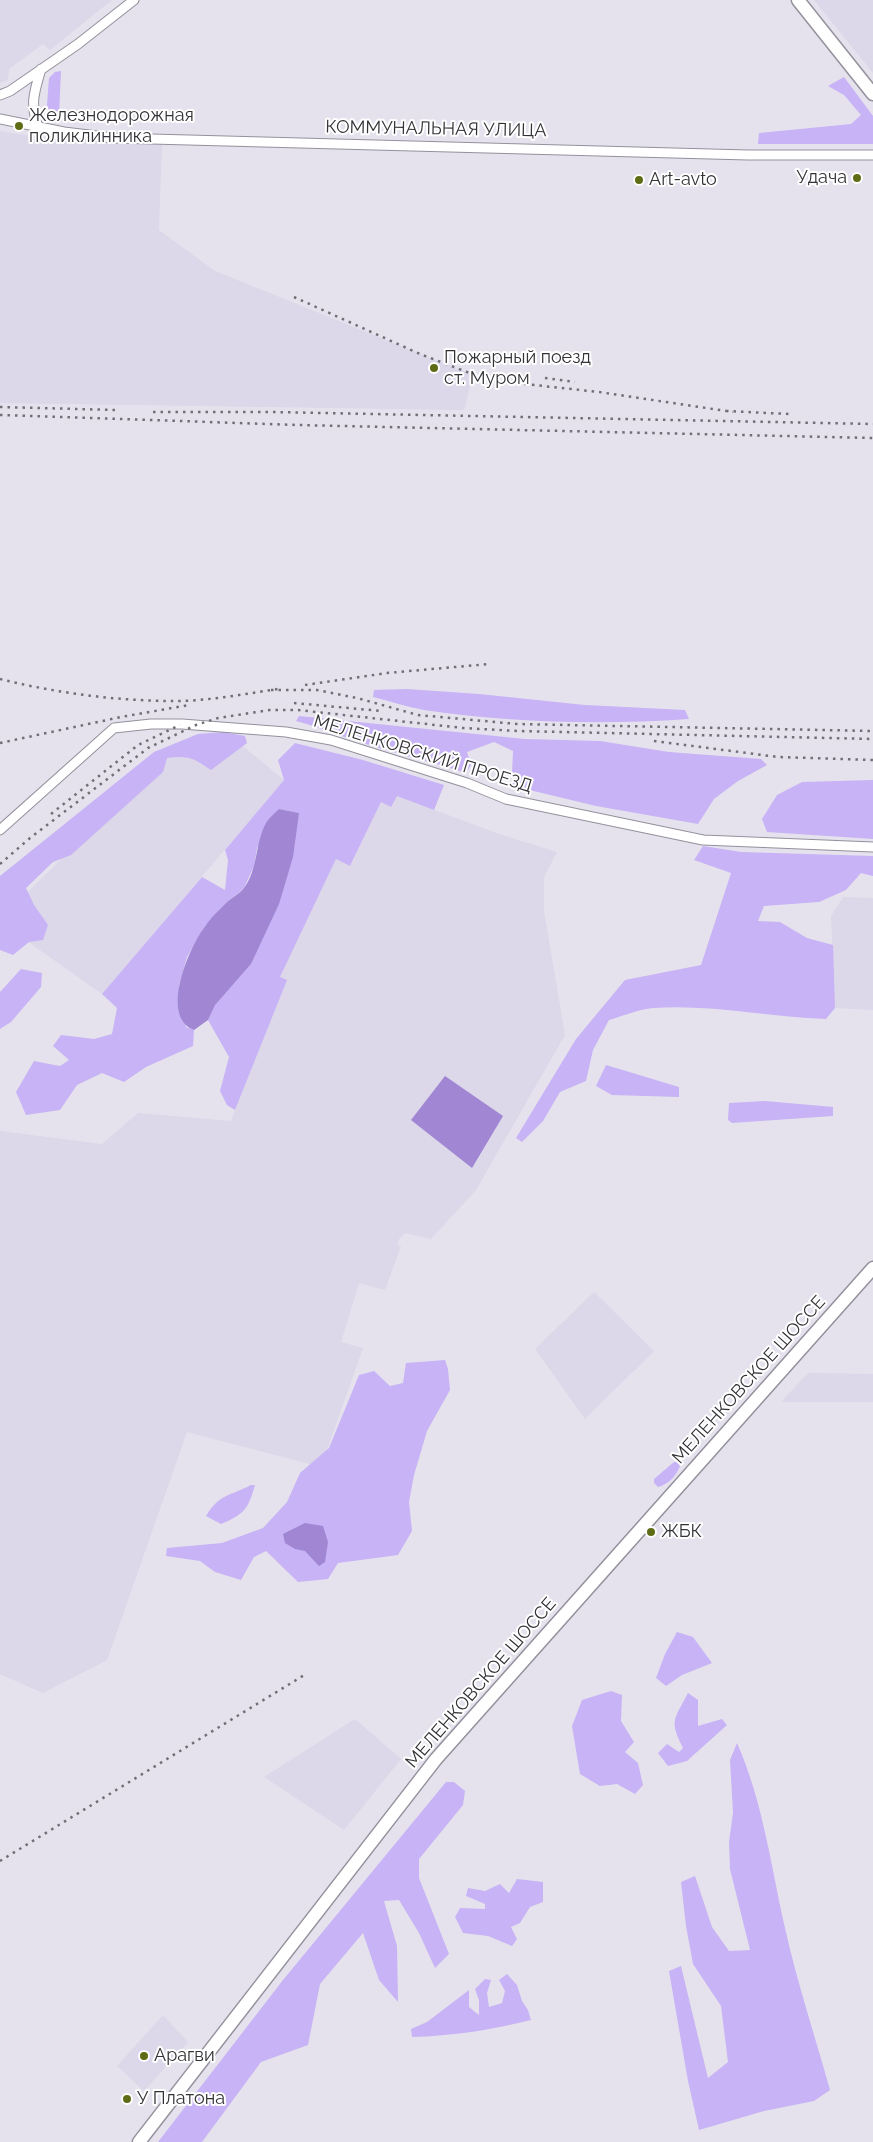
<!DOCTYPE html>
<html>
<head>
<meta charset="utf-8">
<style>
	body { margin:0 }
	canvas { display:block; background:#e5e2ed }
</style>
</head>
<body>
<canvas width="873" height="2142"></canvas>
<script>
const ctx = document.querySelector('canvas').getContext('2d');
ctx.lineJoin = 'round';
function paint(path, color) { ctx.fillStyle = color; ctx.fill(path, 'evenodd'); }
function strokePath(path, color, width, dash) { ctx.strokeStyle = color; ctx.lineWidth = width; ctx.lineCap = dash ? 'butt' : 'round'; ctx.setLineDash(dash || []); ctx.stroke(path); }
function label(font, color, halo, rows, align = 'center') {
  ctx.font = font + ' Raleway,sans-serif'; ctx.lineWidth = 4; ctx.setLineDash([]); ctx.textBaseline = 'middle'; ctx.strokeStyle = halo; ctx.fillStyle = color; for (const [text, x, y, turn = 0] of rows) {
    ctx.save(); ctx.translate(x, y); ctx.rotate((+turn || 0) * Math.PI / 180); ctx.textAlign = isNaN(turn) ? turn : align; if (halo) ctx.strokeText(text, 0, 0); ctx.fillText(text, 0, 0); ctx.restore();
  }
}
paint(new Path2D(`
	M 0,0 L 112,0 L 50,50 L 43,44 L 9,69 L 8,80 L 0,83 Z
	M 814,0 L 873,0 L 873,73 Z
	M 0,131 L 51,139 L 162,144 L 159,230 L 215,271 L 473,375 L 464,410 L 0,403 Z
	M 229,735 L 284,780 L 102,994 L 0,922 L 0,919 L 168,755 Z
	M 397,796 L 499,834 L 557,852 L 544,877 L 544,911 L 565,1035 L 476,1190 L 431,1239 L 405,1233 L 399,1239 L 397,1245 L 401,1246 L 385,1290 L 359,1283 L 341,1342 L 363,1348 L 321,1467 L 187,1432 L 107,1660 L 43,1693 L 0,1674 L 0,1131 L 102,1144 L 138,1113 L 231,1121 L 286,980 L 280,977 L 336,859 L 351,865 L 381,802 Z
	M 843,897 L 873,898 L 873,1010 L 835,1008 L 831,916 Z
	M 594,1292 L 654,1351 L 585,1419 L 535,1349 Z
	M 808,1373 L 873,1374 L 873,1402 L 781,1402 Z
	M 355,1719 L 401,1759 L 344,1830 L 264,1777 Z
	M 163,2015 L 188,2042 L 144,2091 L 117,2066 Z`), '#dcd7e9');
paint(new Path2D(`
	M 61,71 L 59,115 L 50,112 L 47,105 L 49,78 L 55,72 Z
	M 844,77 L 873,116 L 873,144 L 758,144 L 759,133 L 851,124 L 861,115 L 844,95 L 828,86 Z
	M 407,689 L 479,694 L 585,705 L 685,710 L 689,719 C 601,725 512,723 424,710 C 407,707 390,701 373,697 L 374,690 Z
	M 299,716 L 525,739 L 600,741 L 669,752 L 761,759 L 767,765 L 738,781 L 714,799 L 698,824 L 596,806 L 513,786 L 512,773 L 513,751 L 494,742 L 467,752 L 471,765 L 466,773 C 433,762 399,754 366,744 C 342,737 320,727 296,721 Z
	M 224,732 L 245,736 L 247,743 L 211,770 C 194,758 188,755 167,758 L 163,772 L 71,855 L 53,862 L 26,888 L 34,905 L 48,925 L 43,940 L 29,942 L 13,955 L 0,950 L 0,876 L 154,752 L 198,734 Z
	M 295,743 L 363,760 L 444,785 L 434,810 L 397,796 L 391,807 L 381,802 L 350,866 L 336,859 L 280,977 L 287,980 L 235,1110 L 227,1105 L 220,1091 L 229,1057 L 208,1020 L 214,1005 L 251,964 L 299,813 L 279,809 L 257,848 L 254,866 L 244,888 L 226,903 L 205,926 L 187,957 L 179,985 L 186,1027 L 194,1030 L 193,1046 L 146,1067 L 124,1082 L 102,1073 L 77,1085 L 60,1110 L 26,1115 L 16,1092 L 34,1061 L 60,1066 L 69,1060 L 53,1046 L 61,1035 L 94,1039 L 112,1034 L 117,1008 L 102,994 L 202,877 L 225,890 L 228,860 L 225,850 L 284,780 L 278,760 Z
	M 873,780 L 873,839 L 767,832 L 762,819 L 777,795 L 802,782 Z
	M 703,846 L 741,852 L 873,856 L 873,876 L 861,873 L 846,890 L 819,902 L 764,906 L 758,921 L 780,922 L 807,938 L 833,945 L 835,1008 L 826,1019 C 768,1017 711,1004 653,1008 C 639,1009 623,1016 609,1020 L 593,1050 L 586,1081 L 560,1092 L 543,1121 L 522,1142 L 516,1138 L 576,1039 L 625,980 L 701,965 L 731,873 L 694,860 Z
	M 21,969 L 42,973 L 41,987 L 11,1022 L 0,1029 L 0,992 Z
	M 606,1065 L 679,1087 L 679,1097 L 612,1095 L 596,1086 Z
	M 765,1101 L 833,1107 L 833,1116 L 732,1123 L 728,1120 L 729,1103 Z
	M 445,1360 L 448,1369 L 450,1390 L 427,1431 L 414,1475 L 409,1502 L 412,1531 L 398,1555 L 338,1563 L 328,1579 L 298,1582 L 266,1551 L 254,1557 L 241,1580 L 215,1572 L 200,1561 L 166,1556 L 167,1548 L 222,1543 L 263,1528 L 287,1502 L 300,1473 L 329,1448 L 359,1375 L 374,1371 L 390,1386 L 403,1383 L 406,1363 Z
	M 674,1462 L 677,1462 L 680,1466 C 676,1476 669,1484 658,1487 L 654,1483 L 654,1479 Z
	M 251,1485 L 255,1485 C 248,1509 245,1514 221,1524 L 206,1516 C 219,1494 230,1496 251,1485 Z
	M 677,1632 L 693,1637 L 712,1663 L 682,1675 L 666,1686 L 656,1678 L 665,1654 Z
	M 611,1691 L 622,1695 L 621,1721 L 634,1742 L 625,1752 L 638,1763 L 643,1785 L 635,1794 L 617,1784 L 600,1786 L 580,1774 L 572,1726 L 582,1700 Z
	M 688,1693 L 698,1700 L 698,1726 L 722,1719 L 727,1725 L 687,1761 L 668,1766 L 658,1753 L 667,1744 L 679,1752 L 683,1748 C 669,1720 674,1720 688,1693 Z
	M 737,1743 C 763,1802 771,1866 785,1928 C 797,1982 815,2036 830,2090 L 814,2101 L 764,2111 L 699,2130 L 688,2081 L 669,1971 L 681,1966 L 708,2078 L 728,2062 L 721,2006 L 693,1964 L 686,1926 L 681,1882 L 695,1876 L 712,1927 L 729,1951 L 750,1950 L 730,1869 L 729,1842 L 733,1813 L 730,1760 Z
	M 446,1782 L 454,1782 L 465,1791 L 463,1805 L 419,1859 L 419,1878 L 449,1954 L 435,1968 L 419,1933 L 399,1900 L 384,1901 L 397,1946 L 398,2002 L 379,1980 L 363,1933 L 320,1984 L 308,2045 L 261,2062 L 202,2142 L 158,2142 L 283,1980 Z
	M 517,1879 L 543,1882 L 543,1902 L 530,1907 L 520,1923 L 511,1927 L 517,1939 L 512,1946 L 488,1936 L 463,1933 L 455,1917 L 460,1908 L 485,1909 L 485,1904 L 466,1896 L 468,1888 L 485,1891 L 500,1884 L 509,1893 Z
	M 507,1974 L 517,1985 L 522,2001 L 528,2010 L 531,2020 C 491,2030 452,2036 412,2037 L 411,2029 L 427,2022 L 469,1990 L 469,2007 L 479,2015 L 479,2000 L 475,1989 L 485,1979 L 491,1980 L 487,1993 L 489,2007 L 502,2003 L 505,1991 L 499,1980 Z`), '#c7b3f5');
paint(new Path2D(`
	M 279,809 L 299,813 L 293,857 L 279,904 L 251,964 L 215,1005 L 208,1020 L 194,1030 C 159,1016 189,947 206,925 C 211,918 219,910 226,903 C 231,898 239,894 244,888 C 258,870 255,843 266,823 C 269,818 275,813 279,809 Z
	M 445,1076 L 503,1116 L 472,1168 L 411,1120 Z
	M 305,1523 L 323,1526 L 328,1542 L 325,1562 L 319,1566 L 305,1551 L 295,1549 L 285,1543 L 283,1534 Z`), '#a086d3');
const street = new Path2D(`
	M 0,95 L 10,91 L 78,44 L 134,0
	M 0,119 L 64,132 L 114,138 L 748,155 L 873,155
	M 38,127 C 30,103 34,93 41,69
	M 0,830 L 114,728 L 151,724 L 182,724 L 286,732 L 331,740 L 467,783 L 506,799 L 703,840 L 873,847`);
const secondary = new Path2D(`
	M 798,0 L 873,94
	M 139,2142 L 436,1759 L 873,1268`);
strokePath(street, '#94919c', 11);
strokePath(secondary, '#94919c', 15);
strokePath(street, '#fff', 9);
strokePath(secondary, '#fff', 12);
strokePath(new Path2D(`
	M 294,297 L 420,354 L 467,372 L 506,382 L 599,392 L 733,412
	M 545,378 L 575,382
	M 0,407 L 116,410
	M 726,411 L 789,414
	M 153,412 L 274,412 L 873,424
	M 0,415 L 298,425 L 873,438
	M 0,679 C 56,693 117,701 175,701 C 209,701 244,694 278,689
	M 305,685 L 387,673 L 489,664
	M 271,690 L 317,690 L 357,698 L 418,715 L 517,724 L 873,731
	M 294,703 L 381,711
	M 654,741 L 778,757 L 873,760
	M 0,743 L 121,717 L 189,705
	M 51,814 L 138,745 L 180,725
	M 0,864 L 30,838 L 148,748 L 196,725 L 218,718 L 270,710 L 298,710 L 463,728 L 518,731 L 873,739
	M 0,1861 L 306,1674`), '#706f75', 2.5, [2.5, 5]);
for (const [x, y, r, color] of [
	[19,126,5,"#5f6c16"],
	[857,178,5,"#5f6c16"],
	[639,180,5,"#5f6c16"],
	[434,368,5,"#5f6c16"],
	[651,1532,5,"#5f6c16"],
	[144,2056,5,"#5f6c16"],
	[127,2099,5,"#5f6c16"]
]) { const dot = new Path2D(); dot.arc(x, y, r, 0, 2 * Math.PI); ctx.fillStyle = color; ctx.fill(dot); strokePath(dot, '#fff', 2); }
label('18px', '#333236', '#fff', [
	["Железнодорожная",29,116],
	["поликлинника",29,137],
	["Удача",847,178,"right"],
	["Art-avto",649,180],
	["Пожарный поезд",444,358],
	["ст. Муром",444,379],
	["ЖБК",661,1532],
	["Арагви",154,2056],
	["У Платона",137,2099]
], 'left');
label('18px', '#333236', '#fff', [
	["КОММУНАЛЬНАЯ УЛИЦА",436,129,1],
	["МЕЛЕНКОВСКИЙ ПРОЕЗД",423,754,17],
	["МЕЛЕНКОВСКОЕ ШОССЕ",749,1380,-48],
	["МЕЛЕНКОВСКОЕ ШОССЕ",481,1683,-49]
]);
</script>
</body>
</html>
